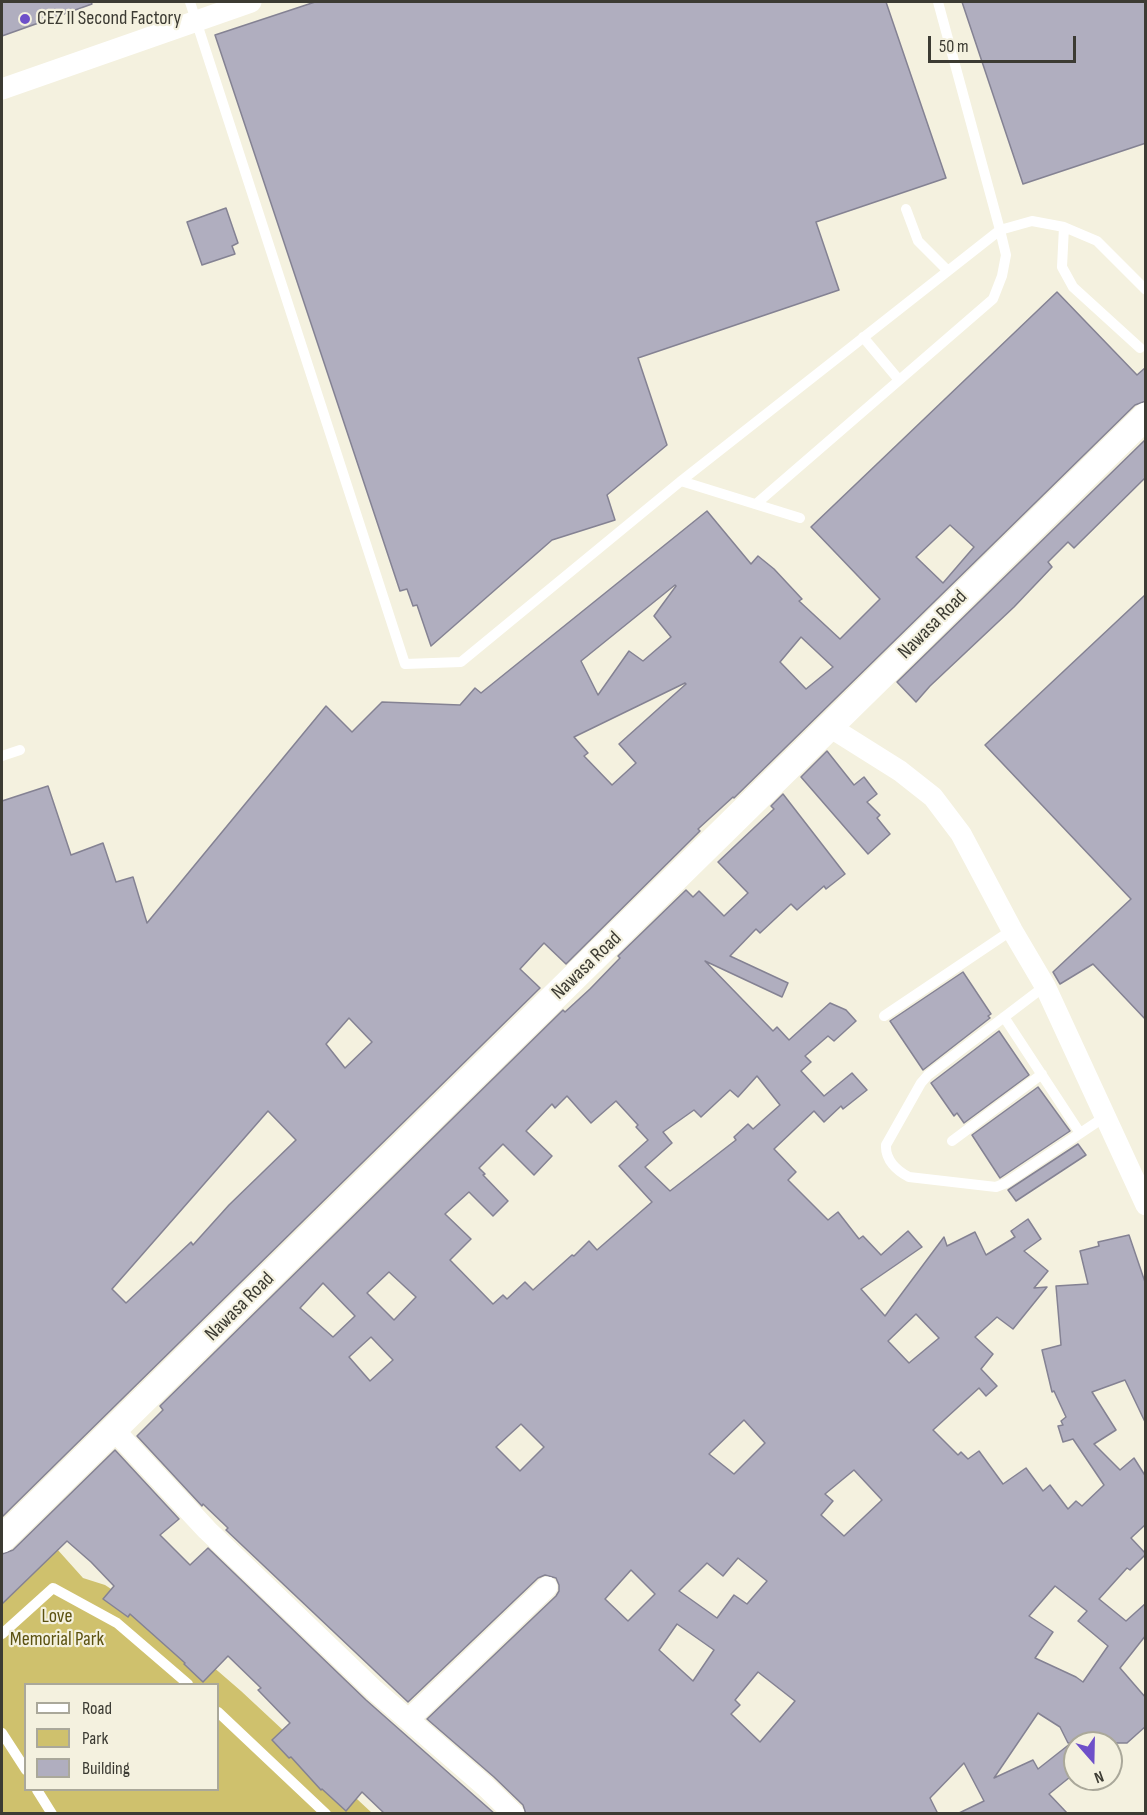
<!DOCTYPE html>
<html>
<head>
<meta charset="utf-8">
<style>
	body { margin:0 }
	#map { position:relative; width:1147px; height:1815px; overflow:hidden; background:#f4f1df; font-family:"Sofia Sans Condensed",sans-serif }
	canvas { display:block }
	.frame { position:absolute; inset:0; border:3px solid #3c3b33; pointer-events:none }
	.legend { position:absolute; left:24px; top:1683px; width:195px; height:108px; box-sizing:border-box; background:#f4f1df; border:2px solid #aaa89a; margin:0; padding:8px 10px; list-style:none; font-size:18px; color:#3c3b33 }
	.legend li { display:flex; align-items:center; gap:12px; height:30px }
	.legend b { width:30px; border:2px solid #aaa89a }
	.north { position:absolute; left:1063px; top:1731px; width:60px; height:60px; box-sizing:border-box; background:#f4f1df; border:2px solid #aaa89a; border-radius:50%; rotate:160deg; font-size:16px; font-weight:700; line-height:24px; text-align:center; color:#3c3b33 }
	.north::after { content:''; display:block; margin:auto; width:21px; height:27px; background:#6e50c9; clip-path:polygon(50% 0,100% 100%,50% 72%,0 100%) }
	.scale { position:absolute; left:928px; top:36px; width:148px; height:27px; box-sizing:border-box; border:3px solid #3c3b33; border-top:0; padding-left:8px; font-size:18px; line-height:21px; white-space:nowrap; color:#3c3b33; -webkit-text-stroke:4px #f4f1df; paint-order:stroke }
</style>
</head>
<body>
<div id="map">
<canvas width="1147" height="1815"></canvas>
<div class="frame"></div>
<ul class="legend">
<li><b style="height:8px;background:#fff"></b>Road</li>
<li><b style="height:16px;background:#cfc16d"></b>Park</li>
<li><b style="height:16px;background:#b0aebf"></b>Building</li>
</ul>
<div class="north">N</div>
<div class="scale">50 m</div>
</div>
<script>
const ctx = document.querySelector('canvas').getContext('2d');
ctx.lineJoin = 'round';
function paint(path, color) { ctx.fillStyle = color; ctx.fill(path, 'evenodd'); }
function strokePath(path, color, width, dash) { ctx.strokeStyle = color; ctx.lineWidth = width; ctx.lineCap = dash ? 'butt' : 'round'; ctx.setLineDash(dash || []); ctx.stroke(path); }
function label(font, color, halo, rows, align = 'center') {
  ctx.font = font + ' "Sofia Sans Condensed",sans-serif'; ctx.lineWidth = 4.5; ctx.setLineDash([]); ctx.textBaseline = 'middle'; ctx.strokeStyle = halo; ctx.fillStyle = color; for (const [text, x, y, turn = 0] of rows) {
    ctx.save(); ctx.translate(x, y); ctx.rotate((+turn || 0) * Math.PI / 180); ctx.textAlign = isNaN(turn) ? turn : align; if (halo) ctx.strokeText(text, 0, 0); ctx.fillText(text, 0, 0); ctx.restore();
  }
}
paint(new Path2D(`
	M 57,1549 L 83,1578 L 105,1585 L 160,1621 L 241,1691 L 372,1813 L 2,1814 L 2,1602 ZM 26,1684 L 218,1684 L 218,1790 L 26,1790 Z`), '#cfc16d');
const building = new Path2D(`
	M 2,2 L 91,2 L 92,4 L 2,36 Z
	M 315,2 L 886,2 L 946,178 L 816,222 L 839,290 L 638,358 L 667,445 L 607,495 L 615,520 L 552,540 L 431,646 L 417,605 L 413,606 L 407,589 L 400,591 L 215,35 Z
	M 962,2 L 1146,2 L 1146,143 L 1023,184 Z
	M 226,208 L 238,243 L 232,246 L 235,254 L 202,265 L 187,222 Z
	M 1057,292 L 1137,375 L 1146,367 L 1146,401 L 1135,405 L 734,798 L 733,797 L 698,829 L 700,831 L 566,964 L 544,943 L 520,969 L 540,988 L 2,1517 L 2,801 L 48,786 L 71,855 L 103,843 L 116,882 L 133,877 L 147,923 L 326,706 L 352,732 L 382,702 L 460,705 L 475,688 L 481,693 L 707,511 L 751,564 L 758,556 L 774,569 L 802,599 L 799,601 L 840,639 L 880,599 L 811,527 ZM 950,525 L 974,547 L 943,583 L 916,557 ZM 675,585 L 676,586 L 654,616 L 671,637 L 643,661 L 629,651 L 598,695 L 581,661 ZM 801,637 L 833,667 L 806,689 L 780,662 ZM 685,683 L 686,684 L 619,744 L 636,763 L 612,785 L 584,756 L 588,753 L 574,737 ZM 349,1018 L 372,1042 L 345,1068 L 326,1044 ZM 268,1111 L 296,1140 L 229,1205 L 193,1245 L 191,1242 L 126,1303 L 112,1289 Z
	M 1146,439 L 1146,477 L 1074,548 L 1068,542 L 1048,562 L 1052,567 L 1014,607 L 930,686 L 916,702 L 897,682 Z
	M 1146,594 L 1146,1020 L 1093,964 L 1060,984 L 1053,972 L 1131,899 L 985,745 Z
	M 827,751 L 854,785 L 864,777 L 877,794 L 867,802 L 880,815 L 877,818 L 890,834 L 868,854 L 801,777 Z
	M 783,794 L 845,874 L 826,889 L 824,886 L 797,910 L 791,904 L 760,933 L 756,929 L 730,956 L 788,983 L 782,997 L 705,961 L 773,1031 L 777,1027 L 789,1040 L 830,1003 L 846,1010 L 856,1021 L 834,1041 L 828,1036 L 805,1056 L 811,1062 L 801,1071 L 824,1096 L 852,1073 L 867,1090 L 843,1109 L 841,1106 L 824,1122 L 814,1111 L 774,1149 L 796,1172 L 788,1180 L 828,1220 L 838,1212 L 859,1239 L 863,1236 L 881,1255 L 908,1231 L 922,1247 L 861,1289 L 885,1316 L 944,1237 L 947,1246 L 975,1232 L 986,1255 L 1015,1237 L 1011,1231 L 1028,1219 L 1041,1239 L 1024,1251 L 1048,1271 L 1034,1288 L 1047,1287 L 1013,1329 L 997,1317 L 975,1337 L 993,1354 L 981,1369 L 997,1386 L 986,1396 L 979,1388 L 933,1430 L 958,1455 L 961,1452 L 968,1459 L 979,1451 L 1003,1484 L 1026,1468 L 1043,1491 L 1050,1485 L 1068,1509 L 1076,1501 L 1082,1506 L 1104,1485 L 1073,1439 L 1063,1442 L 1058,1426 L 1063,1425 L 1061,1421 L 1066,1417 L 1054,1391 L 1052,1392 L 1042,1350 L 1061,1345 L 1056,1286 L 1088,1284 L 1080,1251 L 1099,1246 L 1098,1242 L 1129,1235 L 1146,1285 L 1146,1424 L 1125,1380 L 1092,1392 L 1116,1430 L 1094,1444 L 1120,1470 L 1134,1458 L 1146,1477 L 1146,1524 L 1131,1538 L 1146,1554 L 1130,1570 L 1127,1568 L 1099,1599 L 1126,1621 L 1146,1603 L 1146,1635 L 1120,1668 L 1146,1698 L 1146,1726 L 1127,1743 L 1075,1743 L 1075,1773 L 1049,1794 L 1068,1814 L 957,1814 L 984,1801 L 964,1763 L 930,1798 L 938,1814 L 526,1814 L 523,1805 L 494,1777 L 427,1719 L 556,1596 L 559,1591 L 559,1585 L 556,1578 L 545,1575 L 538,1578 L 408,1702 L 226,1530 L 228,1528 L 203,1504 L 202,1506 L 137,1436 L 163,1410 L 160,1406 L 563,1010 L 565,1012 L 590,989 L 620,958 L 618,956 L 686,890 L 693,897 L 699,891 L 724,916 L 748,893 L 718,862 L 774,809 L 771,806 ZM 757,1076 L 780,1105 L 753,1129 L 748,1124 L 734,1137 L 736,1140 L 670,1191 L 645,1167 L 672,1143 L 663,1132 L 694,1110 L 701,1117 L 730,1090 L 738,1097 ZM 567,1096 L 591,1123 L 616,1101 L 638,1125 L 636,1127 L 648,1140 L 619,1166 L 652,1202 L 597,1250 L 589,1241 L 574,1256 L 572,1255 L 533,1290 L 525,1282 L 507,1299 L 503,1295 L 493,1304 L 450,1260 L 471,1239 L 445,1214 L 469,1192 L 493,1216 L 508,1201 L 483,1175 L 485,1174 L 479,1168 L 503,1144 L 534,1175 L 552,1156 L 526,1131 L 552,1104 L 555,1108 ZM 389,1272 L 416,1297 L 394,1320 L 367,1293 ZM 323,1283 L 355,1316 L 333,1337 L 300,1308 ZM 916,1314 L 939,1338 L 909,1363 L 888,1341 ZM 371,1337 L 393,1360 L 370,1381 L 349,1357 ZM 744,1420 L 765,1443 L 734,1474 L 709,1454 ZM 521,1424 L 544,1447 L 520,1471 L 496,1447 ZM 854,1470 L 882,1500 L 844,1536 L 821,1515 L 833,1501 L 825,1494 ZM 738,1558 L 767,1581 L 747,1604 L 734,1595 L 717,1618 L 679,1591 L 707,1563 L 723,1576 ZM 631,1570 L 655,1594 L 628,1621 L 605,1599 ZM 1055,1586 L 1087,1611 L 1078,1621 L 1108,1646 L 1083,1682 L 1076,1677 L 1035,1658 L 1053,1632 L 1029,1616 ZM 677,1624 L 714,1650 L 693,1681 L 659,1650 ZM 758,1672 L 795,1701 L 760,1742 L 731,1714 L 740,1705 L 735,1700 ZM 1038,1713 L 1060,1727 L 1068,1743 L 1071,1743 L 1038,1769 L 1033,1760 L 994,1778 Z
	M 963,972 L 991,1014 L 988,1016 L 990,1018 L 923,1070 L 890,1021 Z
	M 999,1031 L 1029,1075 L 964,1123 L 957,1113 L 954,1116 L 931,1083 Z
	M 1038,1087 L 1070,1131 L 1000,1178 L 972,1135 Z
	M 1078,1144 L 1086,1155 L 1016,1201 L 1008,1190 Z
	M 115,1450 L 179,1519 L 160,1535 L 190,1565 L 208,1548 L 366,1700 L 495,1814 L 385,1814 L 362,1792 L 346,1811 L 322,1789 L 321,1790 L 291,1757 L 289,1758 L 272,1740 L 290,1723 L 258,1690 L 261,1688 L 228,1656 L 203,1682 L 184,1664 L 185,1663 L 130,1614 L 128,1617 L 103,1599 L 114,1586 L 91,1562 L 67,1541 L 2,1604 L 2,1554 L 13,1550 Z`);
paint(building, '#b0aebf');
strokePath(building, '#848293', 1.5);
strokePath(new Path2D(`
	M 190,2 L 405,664 L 461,662 L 681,481 L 1000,230 L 938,2
	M 906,209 L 918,241 L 948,271
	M 1064,227 L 1062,267 L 1073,287 L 1140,348
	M 863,337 L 899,380
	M 681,481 L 800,518
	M 756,504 L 993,299 L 1002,276 L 1006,255 L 1000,230 L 1032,221 L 1064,227 L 1097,241 L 1146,290
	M 2,756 L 20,750
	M 1045,986 L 928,1075 L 921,1083 L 886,1145 C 885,1160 897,1171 909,1177 L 996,1187 L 1006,1183 L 1106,1116
	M 884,1016 L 1012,930
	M 1004,1017 L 1080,1133
	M 952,1141 L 1042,1074
	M 2,1634 L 53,1588 L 117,1623 L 188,1684
	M 218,1712 L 326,1814
	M 2,1733 L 26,1770
	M 37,1790 L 52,1814`), '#fff', 10);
strokePath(new Path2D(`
	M 2,89 L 251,2
	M 830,727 L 900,771 L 933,797 L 961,834 L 1012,930 L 1045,986 L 1146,1205
	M 114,1430 L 207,1530 L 374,1690 L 485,1786 L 514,1814
	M 409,1719 L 547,1587`), '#fff', 21);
strokePath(new Path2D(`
	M 2,1539 L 1146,416`), '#fff', 27);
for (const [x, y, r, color] of [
	[25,19,6,"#6e50c9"]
]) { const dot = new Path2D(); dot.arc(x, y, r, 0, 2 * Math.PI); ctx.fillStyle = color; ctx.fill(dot); strokePath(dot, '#f4f1df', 2); }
label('20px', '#3c3b33', '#f4f1df', [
	["CEZ II Second Factory",37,19]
], 'left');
label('20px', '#3c3b33', '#f4f1df', [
	["Nawasa Road",933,625,-45],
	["Nawasa Road",587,966,-44],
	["Nawasa Road",240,1307,-45]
]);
label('20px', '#5c5211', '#f4f1df', [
	["Love",57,1617],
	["Memorial Park",57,1640]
]);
</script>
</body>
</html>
